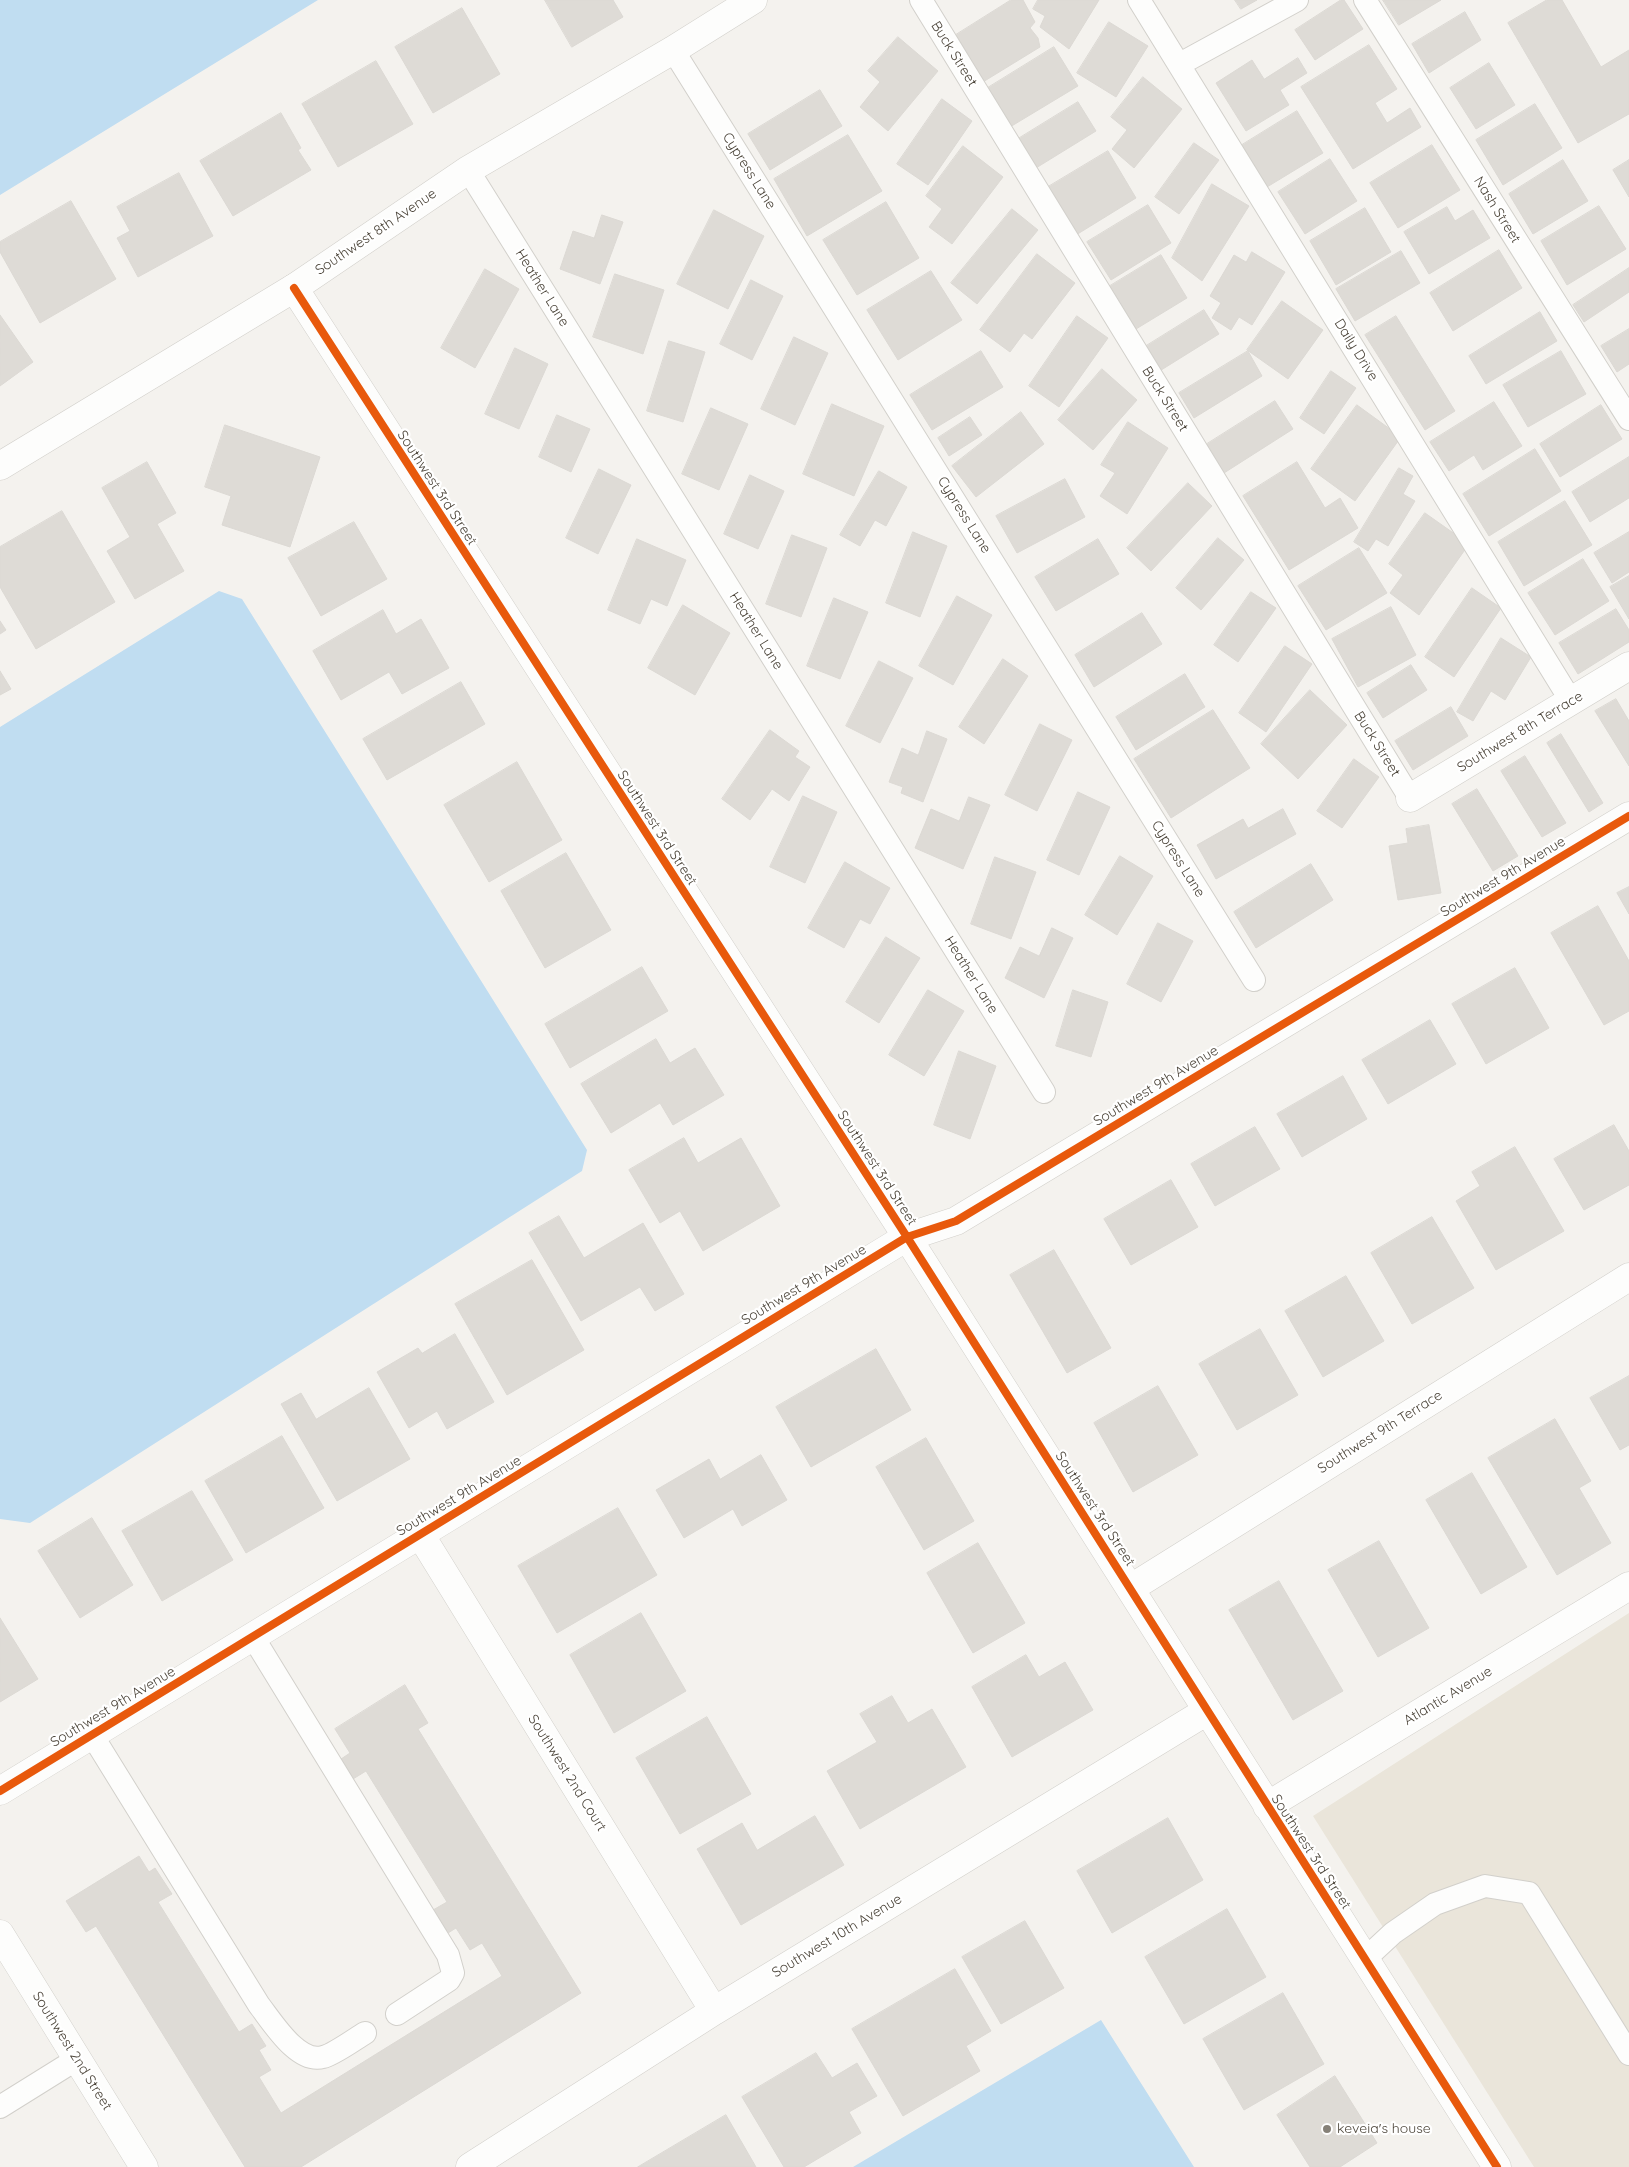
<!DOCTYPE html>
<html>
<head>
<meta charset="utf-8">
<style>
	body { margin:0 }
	canvas { display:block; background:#f4f2ee }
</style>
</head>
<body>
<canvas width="1629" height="2167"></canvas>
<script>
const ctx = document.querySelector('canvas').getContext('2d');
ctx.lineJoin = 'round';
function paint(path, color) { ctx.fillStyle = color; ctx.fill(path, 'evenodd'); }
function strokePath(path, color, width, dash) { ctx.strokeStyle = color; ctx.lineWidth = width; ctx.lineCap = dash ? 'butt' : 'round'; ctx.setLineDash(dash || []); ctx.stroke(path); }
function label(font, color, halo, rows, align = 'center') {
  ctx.font = font + ' Quicksand,sans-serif'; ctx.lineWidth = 4.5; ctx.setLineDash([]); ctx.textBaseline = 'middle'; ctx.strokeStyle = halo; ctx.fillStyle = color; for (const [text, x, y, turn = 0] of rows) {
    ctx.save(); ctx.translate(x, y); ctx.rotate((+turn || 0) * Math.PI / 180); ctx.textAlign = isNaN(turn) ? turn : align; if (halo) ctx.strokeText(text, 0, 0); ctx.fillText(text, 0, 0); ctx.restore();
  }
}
paint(new Path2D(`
	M 1629,1613 L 1629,2167 L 1534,2167 L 1313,1816 Z`), '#eae5da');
paint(new Path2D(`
	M 0,0 L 318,0 L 0,195 Z
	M 219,591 L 242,599 L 587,1150 L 582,1171 L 30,1523 L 0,1519 L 0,727 Z
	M 1101,2020 L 1194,2167 L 853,2167 Z`), '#c0ddf1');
const building = new Path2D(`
	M 545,0 L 613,0 L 623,17 L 572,47 Z
	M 1011,0 L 1023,0 L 1035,22 L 1030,28 L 1038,38 L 1040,47 L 978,85 L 951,38 Z
	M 1038,0 L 1099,0 L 1069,49 L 1040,27 L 1045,16 L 1033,9 Z
	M 1235,0 L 1257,0 L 1241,9 Z
	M 1341,0 L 1344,0 L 1363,29 L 1315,60 L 1295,30 Z
	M 1383,0 L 1441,0 L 1399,25 Z
	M 1547,0 L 1562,0 L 1601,67 L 1629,50 L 1629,114 L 1578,143 L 1508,23 Z
	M 462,8 L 500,74 L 433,113 L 395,47 Z
	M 1465,12 L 1481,40 L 1429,73 L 1412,44 Z
	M 1109,22 L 1148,46 L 1116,97 L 1077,73 Z
	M 898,37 L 938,71 L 888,131 L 860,107 L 880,82 L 868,71 Z
	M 1369,45 L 1397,89 L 1375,103 L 1387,123 L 1410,108 L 1421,127 L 1353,169 L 1301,87 Z
	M 1054,47 L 1078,86 L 1010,127 L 986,89 Z
	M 1298,58 L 1307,73 L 1280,90 L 1289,105 L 1246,131 L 1216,83 L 1252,60 L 1264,79 Z
	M 376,61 L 413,124 L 338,167 L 302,104 Z
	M 1489,63 L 1515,105 L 1476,129 L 1450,88 Z
	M 1143,77 L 1182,109 L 1134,168 L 1112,149 L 1127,130 L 1111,117 Z
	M 820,90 L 842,126 L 770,170 L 748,134 Z
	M 942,99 L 972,121 L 928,185 L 897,164 Z
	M 1078,102 L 1096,131 L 1036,168 L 1018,139 Z
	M 1535,104 L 1562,148 L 1503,185 L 1476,140 Z
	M 1297,111 L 1323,153 L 1267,187 L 1242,145 Z
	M 281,113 L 301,148 L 298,150 L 311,170 L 233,216 L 200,161 Z
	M 848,135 L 882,191 L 807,236 L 774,179 Z
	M 1194,143 L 1219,160 L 1179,214 L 1155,197 Z
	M 1432,145 L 1460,190 L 1398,228 L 1370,183 Z
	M 963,146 L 1003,177 L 952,244 L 929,227 L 942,209 L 926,196 Z
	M 1108,151 L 1136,198 L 1076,235 L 1048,187 Z
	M 1330,159 L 1357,201 L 1305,234 L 1278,192 Z
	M 1563,160 L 1588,201 L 1533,234 L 1509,194 Z
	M 1629,160 L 1629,197 L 1613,170 Z
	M 179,173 L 213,236 L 138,277 L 117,238 L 130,231 L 117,207 Z
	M 1212,184 L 1249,206 L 1202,281 L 1172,258 Z
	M 71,201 L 116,279 L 40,323 L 0,252 L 0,242 Z
	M 886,202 L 919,258 L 857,295 L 823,240 Z
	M 1148,205 L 1171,243 L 1111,280 L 1087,242 Z
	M 1599,206 L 1626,249 L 1567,285 L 1541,241 Z
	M 1447,207 L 1455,221 L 1473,210 L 1490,238 L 1429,274 L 1404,232 Z
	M 1365,208 L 1391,252 L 1336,285 L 1310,241 Z
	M 1012,209 L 1038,230 L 977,304 L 951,283 Z
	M 714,210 L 764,236 L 728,309 L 677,284 Z
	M 602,215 L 623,222 L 600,284 L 560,269 L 573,231 L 594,238 Z
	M 1499,250 L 1522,288 L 1453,331 L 1430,293 Z
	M 1401,251 L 1420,283 L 1355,321 L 1336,289 Z
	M 1252,252 L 1285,272 L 1252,325 L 1239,317 L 1231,330 L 1212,318 L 1221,303 L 1210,296 L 1234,255 L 1246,262 Z
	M 1037,254 L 1075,283 L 1032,339 L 1024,333 L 1010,352 L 980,330 Z
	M 1161,255 L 1187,298 L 1136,329 L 1110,286 Z
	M 1629,268 L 1629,292 L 1584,322 L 1573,305 Z
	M 485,269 L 519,289 L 475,368 L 441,348 Z
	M 931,271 L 962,320 L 898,360 L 867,310 Z
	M 615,274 L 664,290 L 643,354 L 593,337 Z
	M 751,280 L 783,296 L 752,360 L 720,344 Z
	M 1282,301 L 1323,330 L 1288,379 L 1247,350 Z
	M 1204,310 L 1219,334 L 1158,372 L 1143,348 Z
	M 1540,312 L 1557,341 L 1486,384 L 1469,356 Z
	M 0,315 L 33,362 L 0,386 Z
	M 1077,316 L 1108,338 L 1059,407 L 1029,386 Z
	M 1396,316 L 1455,411 L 1425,430 L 1365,335 Z
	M 1629,329 L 1629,364 L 1617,372 L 1601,346 Z
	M 794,337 L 828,353 L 795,425 L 761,409 Z
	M 669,341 L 705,352 L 683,422 L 647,411 Z
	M 515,348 L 548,364 L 519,429 L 485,414 Z
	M 981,351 L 1003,387 L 932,430 L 910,395 Z
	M 1248,351 L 1262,376 L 1194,418 L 1179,393 Z
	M 1561,351 L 1586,394 L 1528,427 L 1503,385 Z
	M 1102,369 L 1137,400 L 1093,450 L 1058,420 Z
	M 1331,371 L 1356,388 L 1324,434 L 1300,418 Z
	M 1275,401 L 1293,429 L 1224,473 L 1207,444 Z
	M 1494,402 L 1522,446 L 1483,470 L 1474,455 L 1449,471 L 1430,442 Z
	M 832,404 L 884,426 L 854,496 L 803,474 Z
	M 1357,405 L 1401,437 L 1355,501 L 1311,469 Z
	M 1601,405 L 1622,439 L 1560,477 L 1540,444 Z
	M 711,408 L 748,424 L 719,490 L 682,474 Z
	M 1021,412 L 1044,444 L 976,497 L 952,466 Z
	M 557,415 L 590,429 L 571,472 L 539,457 Z
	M 970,417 L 982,435 L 949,456 L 938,438 Z
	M 1128,422 L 1168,448 L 1127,514 L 1100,496 L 1115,473 L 1101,465 Z
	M 225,425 L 320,457 L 290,547 L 222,525 L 231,496 L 205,487 Z
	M 1535,449 L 1561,491 L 1489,536 L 1463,494 Z
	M 1629,457 L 1629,498 L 1590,522 L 1572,492 Z
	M 147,462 L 176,513 L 157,524 L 184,571 L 135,599 L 107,551 L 130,537 L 102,488 Z
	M 1297,462 L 1325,508 L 1340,498 L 1358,528 L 1289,570 L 1243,496 Z
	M 1399,468 L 1413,476 L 1403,494 L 1415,501 L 1388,546 L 1376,539 L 1368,551 L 1354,542 Z
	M 599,469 L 631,485 L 598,554 L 566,538 Z
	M 879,471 L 907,487 L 886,526 L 875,520 L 860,546 L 840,535 Z
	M 750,475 L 784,491 L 758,549 L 724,534 Z
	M 1065,479 L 1085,517 L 1017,553 L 996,516 Z
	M 1188,483 L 1212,506 L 1151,571 L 1127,548 Z
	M 1565,501 L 1592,545 L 1524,586 L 1498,542 Z
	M 62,511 L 115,602 L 36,649 L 0,587 L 0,547 Z
	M 1425,513 L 1469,544 L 1419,615 L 1390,593 L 1403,575 L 1389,564 Z
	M 354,522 L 387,579 L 321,616 L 288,558 Z
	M 913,532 L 947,546 L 920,617 L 886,603 Z
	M 1629,532 L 1629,572 L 1612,583 L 1594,553 Z
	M 792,535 L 827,548 L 801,617 L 766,604 Z
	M 1218,538 L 1244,560 L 1201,610 L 1176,588 Z
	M 637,539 L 686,560 L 667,606 L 651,599 L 640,624 L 608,610 Z
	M 1098,539 L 1119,574 L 1056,611 L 1035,577 Z
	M 1359,548 L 1387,593 L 1326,630 L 1298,586 Z
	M 1583,559 L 1609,601 L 1555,635 L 1528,593 Z
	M 1629,576 L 1629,619 L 1610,587 Z
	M 1472,588 L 1501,608 L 1454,677 L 1425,657 Z
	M 1251,592 L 1276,608 L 1238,662 L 1214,645 Z
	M 957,596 L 992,615 L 953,685 L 919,666 Z
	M 834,598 L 868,612 L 840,679 L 807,666 Z
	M 683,605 L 730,633 L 695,695 L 648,668 Z
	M 1391,607 L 1416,655 L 1358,687 L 1332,639 Z
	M 1616,609 L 1629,630 L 1629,642 L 1578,674 L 1559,643 Z
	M 383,610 L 396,634 L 421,619 L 449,668 L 402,694 L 389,672 L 341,700 L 313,651 Z
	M 1142,613 L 1162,644 L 1094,687 L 1075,655 Z
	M 0,621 L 6,630 L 0,634 Z
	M 1501,638 L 1531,657 L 1505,700 L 1491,691 L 1473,721 L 1457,712 Z
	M 1285,646 L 1312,664 L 1266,732 L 1239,713 Z
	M 1003,659 L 1028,676 L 984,744 L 959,727 Z
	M 879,661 L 913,678 L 880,743 L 846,726 Z
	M 1411,665 L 1427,690 L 1383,718 L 1367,693 Z
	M 0,671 L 11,689 L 0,695 Z
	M 1185,674 L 1205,707 L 1136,750 L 1116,717 Z
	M 461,682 L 485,724 L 387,780 L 363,739 Z
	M 1310,690 L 1347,725 L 1298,779 L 1261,744 Z
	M 1616,699 L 1629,721 L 1629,766 L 1595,711 Z
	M 1451,707 L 1468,736 L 1413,770 L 1395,741 Z
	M 1213,710 L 1250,768 L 1171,818 L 1134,759 Z
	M 1040,724 L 1072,740 L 1037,811 L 1005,795 Z
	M 770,730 L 799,751 L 795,757 L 810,767 L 789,801 L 772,789 L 750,820 L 722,799 Z
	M 927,731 L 947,739 L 923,802 L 901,793 L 903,787 L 889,782 L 902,748 L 918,755 Z
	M 1561,734 L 1603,803 L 1589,812 L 1547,743 Z
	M 1525,756 L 1566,823 L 1542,837 L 1501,771 Z
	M 1354,759 L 1379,777 L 1342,828 L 1317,811 Z
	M 517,762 L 562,840 L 489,882 L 444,805 Z
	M 1477,789 L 1518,856 L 1493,871 L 1452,804 Z
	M 1078,792 L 1110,807 L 1079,875 L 1047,860 Z
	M 803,796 L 837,812 L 805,883 L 770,867 Z
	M 969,797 L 990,805 L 963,869 L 915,848 L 931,809 L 959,821 Z
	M 1283,809 L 1296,834 L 1216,879 L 1197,845 L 1243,819 L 1248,828 Z
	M 1429,825 L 1441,893 L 1398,900 L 1389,846 L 1408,843 L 1406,829 Z
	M 566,853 L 611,930 L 545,968 L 501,891 Z
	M 1120,856 L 1153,876 L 1117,935 L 1085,915 Z
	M 995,857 L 1036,872 L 1011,939 L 971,924 Z
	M 845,862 L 890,888 L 870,924 L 860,919 L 844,948 L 808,928 Z
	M 1311,864 L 1333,900 L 1256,948 L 1234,912 Z
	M 1629,887 L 1629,914 L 1617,893 Z
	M 1598,906 L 1629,961 L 1629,1011 L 1604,1025 L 1551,933 Z
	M 1158,923 L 1193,941 L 1161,1002 L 1127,984 Z
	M 1052,928 L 1073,938 L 1044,998 L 1005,978 L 1020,947 L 1039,956 Z
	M 886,937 L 920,958 L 879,1023 L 846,1002 Z
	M 642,967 L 668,1011 L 570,1068 L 545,1024 Z
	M 1515,968 L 1549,1028 L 1486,1064 L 1452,1004 Z
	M 928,990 L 964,1011 L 924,1076 L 889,1055 Z
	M 1073,990 L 1108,1002 L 1091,1057 L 1056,1046 Z
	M 1430,1020 L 1456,1064 L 1388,1104 L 1362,1060 Z
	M 656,1039 L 670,1063 L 695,1048 L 724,1095 L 673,1125 L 660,1103 L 611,1133 L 581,1084 Z
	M 959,1051 L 996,1066 L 970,1139 L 934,1125 Z
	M 1343,1076 L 1367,1119 L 1302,1157 L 1277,1114 Z
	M 1614,1125 L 1629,1151 L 1629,1185 L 1584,1210 L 1554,1159 Z
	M 1255,1127 L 1280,1169 L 1215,1206 L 1191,1164 Z
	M 684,1138 L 698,1163 L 741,1138 L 780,1206 L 703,1251 L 680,1211 L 660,1223 L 629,1170 Z
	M 1515,1147 L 1564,1231 L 1496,1270 L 1456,1201 L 1480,1186 L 1472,1172 Z
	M 1171,1180 L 1198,1227 L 1131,1265 L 1104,1219 Z
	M 559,1216 L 584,1258 L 643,1223 L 684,1294 L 655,1311 L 640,1287 L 581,1321 L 529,1233 Z
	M 1432,1217 L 1474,1288 L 1412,1324 L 1371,1253 Z
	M 1054,1250 L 1111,1348 L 1067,1373 L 1010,1275 Z
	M 532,1260 L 584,1350 L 507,1395 L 455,1304 Z
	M 1346,1276 L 1384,1341 L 1323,1377 L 1285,1311 Z
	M 1260,1329 L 1298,1395 L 1237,1430 L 1199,1364 Z
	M 455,1334 L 494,1402 L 447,1429 L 437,1411 L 409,1428 L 377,1372 L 418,1348 L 422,1353 Z
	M 876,1349 L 911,1410 L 811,1467 L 776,1407 Z
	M 1629,1376 L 1629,1445 L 1620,1450 L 1590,1398 Z
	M 1158,1386 L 1198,1455 L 1133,1492 L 1094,1423 Z
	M 369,1388 L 410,1459 L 337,1501 L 281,1404 L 301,1393 L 316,1419 Z
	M 1555,1419 L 1591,1481 L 1579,1488 L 1611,1543 L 1557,1575 L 1488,1458 Z
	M 282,1436 L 324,1508 L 246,1553 L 205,1481 Z
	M 926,1438 L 974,1521 L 924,1550 L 876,1467 Z
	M 761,1455 L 787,1500 L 742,1526 L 733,1509 L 684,1538 L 656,1490 L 709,1459 L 720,1479 Z
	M 1472,1473 L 1527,1567 L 1481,1594 L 1426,1500 Z
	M 192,1491 L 233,1560 L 162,1601 L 122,1531 Z
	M 618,1508 L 657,1575 L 557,1633 L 518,1566 Z
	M 92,1518 L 133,1585 L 80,1618 L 38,1551 Z
	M 1379,1541 L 1429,1628 L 1378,1657 L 1328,1570 Z
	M 978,1543 L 1025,1623 L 973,1653 L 927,1573 Z
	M 1279,1581 L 1343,1691 L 1293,1720 L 1229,1610 Z
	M 641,1613 L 686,1691 L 614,1733 L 570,1655 Z
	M 0,1618 L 38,1679 L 0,1702 Z
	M 1026,1655 L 1039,1677 L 1065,1662 L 1093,1710 L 1012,1757 L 972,1687 Z
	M 405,1685 L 428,1723 L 418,1729 L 581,1993 L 301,2167 L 245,2167 L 96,1926 L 86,1932 L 66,1901 L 139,1856 L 149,1872 L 155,1868 L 172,1894 L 158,1902 L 239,2032 L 252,2024 L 266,2046 L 259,2050 L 271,2070 L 259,2077 L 281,2113 L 502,1976 L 482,1943 L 470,1950 L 456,1928 L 448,1933 L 433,1910 L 447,1902 L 366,1771 L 353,1779 L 341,1759 L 350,1753 L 335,1729 Z
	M 892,1696 L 908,1723 L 932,1709 L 966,1767 L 860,1829 L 827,1771 L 877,1742 L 860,1714 Z
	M 707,1717 L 751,1794 L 680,1834 L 636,1758 Z
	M 815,1816 L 844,1865 L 741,1925 L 697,1849 L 742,1823 L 757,1850 Z
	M 1168,1818 L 1203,1880 L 1112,1933 L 1077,1871 Z
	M 1227,1909 L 1266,1977 L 1184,2024 L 1145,1957 Z
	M 1025,1921 L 1064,1988 L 1001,2024 L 962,1957 Z
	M 955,1969 L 991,2031 L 966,2046 L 980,2071 L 903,2116 L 852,2029 Z
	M 1283,1993 L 1324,2064 L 1244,2110 L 1203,2039 Z
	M 816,2053 L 832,2078 L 857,2063 L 877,2096 L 849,2112 L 861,2133 L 804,2167 L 784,2167 L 742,2097 Z
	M 1335,2076 L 1377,2143 L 1340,2167 L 1310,2167 L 1277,2115 Z
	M 726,2115 L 756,2167 L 638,2167 Z`);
paint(building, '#dedbd6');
strokePath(building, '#dcd9d4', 1);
const service = new Path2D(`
	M 921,0 L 1410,798
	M 1139,0 L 1571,701
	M 1365,0 L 1629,419
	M 673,50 L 1254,980
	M 1180,64 L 1297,0
	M 468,170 L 1044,1092
	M 253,1637 L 448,1955 L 453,1973 L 449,1980 L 397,2014
	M 92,1735 L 259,2005 C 273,2023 298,2064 323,2057 C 333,2055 355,2039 365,2033
	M 1365,1959 L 1393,1933 L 1435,1904 L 1485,1886 L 1529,1893 L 1629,2054
	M 0,2107 L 77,2059`);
const minor = new Path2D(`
	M 294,288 L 907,1237 L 1497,2167
	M 1410,798 L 1629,666
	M 420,1534 L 714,2011
	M 1131,1588 L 1629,1277
	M 0,1791 L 907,1237 L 956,1221 L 1629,816
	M 1267,1806 L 1629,1586
	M 0,1934 L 144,2167
	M 470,2167 L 714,2011 L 1207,1711`);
const tertiary = new Path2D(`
	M 0,466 L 294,288 L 468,170 L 673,50 L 753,0`);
strokePath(service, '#d2d0cb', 24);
strokePath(minor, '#d2d0cb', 29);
strokePath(tertiary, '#d2d0cb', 29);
strokePath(service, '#fdfdfc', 22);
strokePath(minor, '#fdfdfc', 28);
strokePath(tertiary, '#fdfdfc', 28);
strokePath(new Path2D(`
	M 294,288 L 907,1237 L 1497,2167
	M 0,1791 L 907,1237 L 956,1221 L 1629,816`), '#e8590c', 8);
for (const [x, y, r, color] of [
	[1327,2129,5,"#868178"]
]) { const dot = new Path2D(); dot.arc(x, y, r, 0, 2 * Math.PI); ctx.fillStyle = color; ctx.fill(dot); strokePath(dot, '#fff', 2); }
label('14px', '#4b4439', '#fff', [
	["Buck Street",954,54,58],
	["Cypress Lane",749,171,58],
	["Nash Street",1497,210,58],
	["Southwest 8th Avenue",376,232,-34],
	["Heather Lane",542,288,58],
	["Daily Drive",1356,350,58],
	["Buck Street",1165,399,58],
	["Southwest 3rd Street",437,488,57],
	["Cypress Lane",964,515,58],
	["Heather Lane",756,631,58],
	["Southwest 8th Terrace",1520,732,-31],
	["Buck Street",1377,744,58],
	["Southwest 3rd Street",657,828,57],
	["Cypress Lane",1178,859,58],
	["Southwest 9th Avenue",1503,877,-31],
	["Heather Lane",971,975,58],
	["Southwest 9th Avenue",1156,1086,-31],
	["Southwest 3rd Street",877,1168,57],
	["Southwest 9th Avenue",804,1285,-31],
	["Southwest 9th Terrace",1380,1432,-32],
	["Southwest 9th Avenue",459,1496,-31],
	["Southwest 3rd Street",1095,1509,57],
	["Atlantic Avenue",1448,1696,-31],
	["Southwest 9th Avenue",113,1707,-31],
	["Southwest 2nd Court",567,1773,58],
	["Southwest 3rd Street",1311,1852,57],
	["Southwest 10th Avenue",837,1936,-31],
	["Southwest 2nd Street",72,2051,58]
]);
label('14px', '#4b4439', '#fff', [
	["keveia's house",1337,2129]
], 'left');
</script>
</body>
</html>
